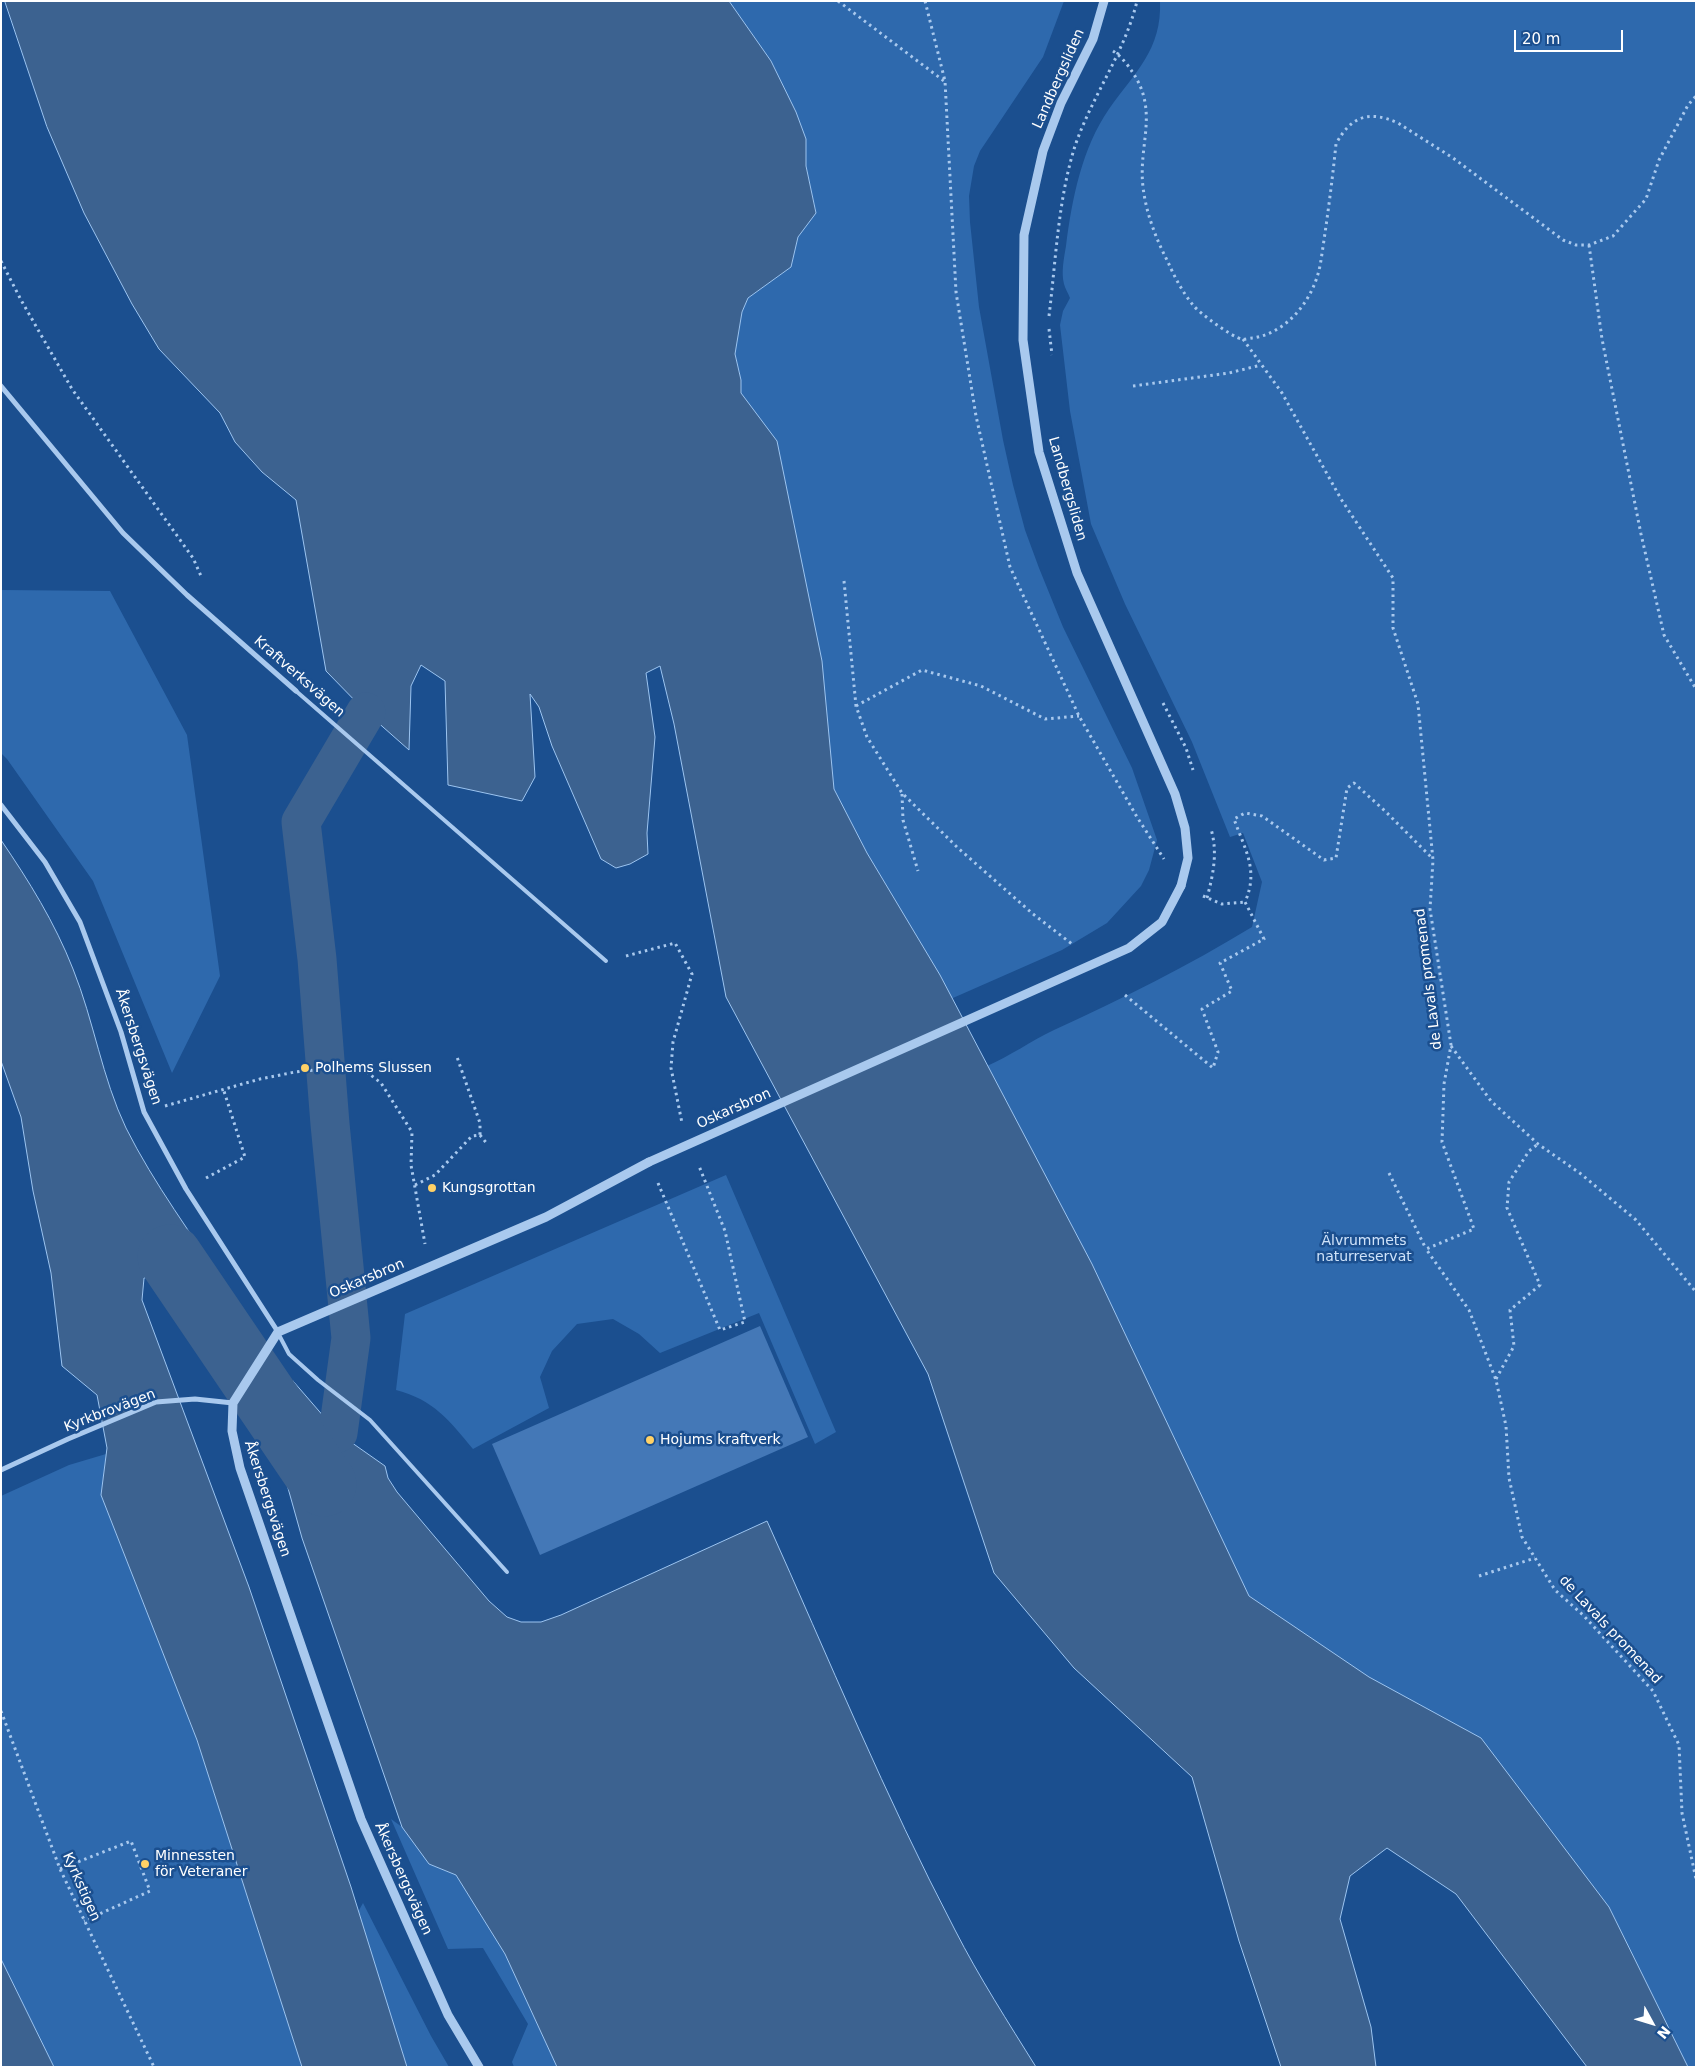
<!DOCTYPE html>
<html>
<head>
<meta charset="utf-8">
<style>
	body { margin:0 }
	#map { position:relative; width:1697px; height:2068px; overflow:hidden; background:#1b4f8f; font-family:"DejaVu Sans",sans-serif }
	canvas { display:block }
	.frame { position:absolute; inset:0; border:2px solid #fff; pointer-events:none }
	.north { position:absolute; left:1627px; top:1998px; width:50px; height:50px; -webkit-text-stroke:4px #1b4f8f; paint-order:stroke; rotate:129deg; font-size:14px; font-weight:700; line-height:20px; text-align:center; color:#fff }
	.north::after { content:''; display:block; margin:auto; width:18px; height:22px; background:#fff; clip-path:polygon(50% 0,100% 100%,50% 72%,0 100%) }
	.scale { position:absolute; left:1514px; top:30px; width:109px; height:22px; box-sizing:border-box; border:2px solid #fff; border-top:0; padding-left:6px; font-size:15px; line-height:18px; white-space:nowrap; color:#fff; -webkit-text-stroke:4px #1b4f8f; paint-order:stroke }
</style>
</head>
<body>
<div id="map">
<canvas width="1697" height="2068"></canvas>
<div class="frame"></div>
<div class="north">N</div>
<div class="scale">20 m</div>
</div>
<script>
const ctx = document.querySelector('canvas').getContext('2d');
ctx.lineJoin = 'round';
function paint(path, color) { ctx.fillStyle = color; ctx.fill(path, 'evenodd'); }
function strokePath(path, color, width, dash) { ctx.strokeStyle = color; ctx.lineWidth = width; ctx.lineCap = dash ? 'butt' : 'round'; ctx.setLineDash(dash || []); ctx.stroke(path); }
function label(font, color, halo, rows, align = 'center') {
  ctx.font = font + ' "DejaVu Sans",sans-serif'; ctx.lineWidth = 5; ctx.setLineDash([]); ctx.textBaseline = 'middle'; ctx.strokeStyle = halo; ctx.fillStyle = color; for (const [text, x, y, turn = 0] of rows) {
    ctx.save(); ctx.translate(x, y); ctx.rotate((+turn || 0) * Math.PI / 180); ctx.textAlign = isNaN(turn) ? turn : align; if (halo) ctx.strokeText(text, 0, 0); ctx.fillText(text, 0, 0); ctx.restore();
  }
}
paint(new Path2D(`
	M 729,1 L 1064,1 L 1043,57 L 980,151 L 974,166 L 969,196 L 970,222 L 979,307 L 1003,440 L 1013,485 L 1025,530 L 1039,568 L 1063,627 L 1132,768 L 1157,840 L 1149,870 L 1141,886 L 1107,923 L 1062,950 L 862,1038 L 741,393 L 741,380 L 735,354 L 742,312 L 748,298 L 791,267 L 798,237 L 816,212 L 806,166 L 806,139 L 771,61 Z
	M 1160,1 L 1696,1 L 1696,2067 L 1647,2067 L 1313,1682 L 877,1108 C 913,1094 951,1082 987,1066 C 1010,1056 1031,1041 1054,1030 C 1122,999 1188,966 1252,927 L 1262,882 L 1243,833 L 1230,837 L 1192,742 L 1125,604 L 1091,524 L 1070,411 L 1060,325 L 1063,311 L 1070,298 C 1068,293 1065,288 1064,284 C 1061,272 1064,258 1066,246 C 1072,199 1082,148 1109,109 C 1135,72 1162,50 1160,1 Z
	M 1,590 L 110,591 L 187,735 L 220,976 L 172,1073 L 93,881 L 7,759 L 1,753 Z
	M 726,1175 L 836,1432 L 815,1444 L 759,1313 L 660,1353 L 639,1334 L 613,1319 L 577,1324 L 552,1351 L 540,1377 L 549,1408 L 473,1449 C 449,1420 434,1400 396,1390 L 405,1314 Z
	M 106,1454 L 101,1495 L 197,1740 L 302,2067 L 54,2067 L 1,1959 L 1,1496 L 69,1465 Z
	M 391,1819 L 402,1827 L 412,1839 L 429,1864 L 456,1875 L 505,1954 L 557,2067 L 514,2067 L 512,2062 L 528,2024 L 483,1948 L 448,1949 Z
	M 363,1903 L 431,2036 L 449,2067 L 407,2067 L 358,1912 Z`), '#2e69ad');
const water = new Path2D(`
	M 5,1 L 729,1 L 771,61 L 796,112 L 806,139 L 806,166 L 816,213 L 798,237 L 791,267 L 748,298 L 742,312 L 735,354 L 741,380 L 741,393 L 777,441 L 822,661 L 834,789 L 867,853 L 940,975 L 1092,1264 L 1249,1596 L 1369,1677 L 1481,1738 L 1609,1907 L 1688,2067 L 1587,2067 L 1456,1894 L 1387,1848 L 1350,1876 L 1340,1919 L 1371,2027 L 1376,2067 L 1281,2067 L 1239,1941 L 1192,1777 L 1074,1668 L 994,1573 L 928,1374 L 726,997 L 674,724 L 660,666 L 646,673 L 655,737 L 647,833 L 648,854 L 630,864 L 616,868 L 601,859 L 552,746 L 539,707 L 530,694 L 535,777 L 522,801 L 448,785 L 445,681 L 421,665 L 411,686 L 409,750 L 366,712 L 326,671 L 296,500 L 262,472 L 235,442 L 220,413 L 159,349 L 132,304 L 84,213 L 47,127 Z
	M 1,840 C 29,881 55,923 73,969 C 94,1021 102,1078 126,1128 C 154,1184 193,1236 227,1288 C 229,1321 228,1333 198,1350 L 157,1275 L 144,1278 L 142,1300 L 249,1587 L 351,1887 L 407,2067 L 302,2067 L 197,1740 L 101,1495 L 107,1448 L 97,1395 L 62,1366 L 51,1273 L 33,1191 L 21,1117 L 1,1061 Z
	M 293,1381 L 338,1433 L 385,1466 L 388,1478 L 397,1492 L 489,1601 L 507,1617 L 521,1622 L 541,1622 L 561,1615 L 767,1521 C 828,1657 886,1798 955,1930 C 979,1977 1008,2022 1036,2067 L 557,2067 L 505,1954 L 456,1875 L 429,1864 L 402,1827 L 302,1538 L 286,1481 L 299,1468 L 302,1455 L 293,1443 L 271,1422 L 277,1401 Z
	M 1,1959 L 54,2067 L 1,2067 Z`);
paint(water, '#3c6290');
strokePath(water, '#9cc4f0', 1);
strokePath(new Path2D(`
	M 338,1433 L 351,1338 L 330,1124 L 317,959 L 301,822 L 366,712`), '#3c6290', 39);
strokePath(new Path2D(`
	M 170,1257 L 324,1484`), '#3c6290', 65);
paint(new Path2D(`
	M 760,1326 L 808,1437 L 540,1555 L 492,1444 Z`), '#4478b7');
strokePath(new Path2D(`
	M 838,1 L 944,81
	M 925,1 L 945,81 L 956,292 L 976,416 L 1010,567 L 1079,716 L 1137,817 L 1164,859
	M 1113,51 C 1121,56 1128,65 1133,73 C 1159,112 1138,145 1143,187 C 1146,213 1156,239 1168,262 C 1174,276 1183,293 1193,305 C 1198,312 1233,338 1242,339 C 1245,340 1250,338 1253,338 C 1290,332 1316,296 1321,260 C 1327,221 1332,183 1336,144 C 1351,116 1369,110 1398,123 L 1453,158 L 1563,240 L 1576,245 L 1589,245 L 1613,236 L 1646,199 L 1659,160 L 1688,105 L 1696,96
	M 1589,245 L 1602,339 L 1641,534 L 1664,635 L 1696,689
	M 1,261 L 21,300 L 72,389 L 193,558 L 201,576
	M 1049,316 C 1056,259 1058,200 1075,146 C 1092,96 1125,52 1137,1
	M 1049,329 L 1052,355
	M 1243,339 L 1282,393 L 1341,499 L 1393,578 L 1393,628 L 1418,704 L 1433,860 L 1430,909 L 1451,1045 L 1444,1084 L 1442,1142 L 1474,1229 L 1426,1249 L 1469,1310 L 1496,1380 L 1506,1426 L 1509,1478 L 1522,1537 L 1555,1590 L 1583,1615 L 1653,1691 L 1679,1745 L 1682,1813 L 1696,1879
	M 1133,386 L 1229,373 L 1261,365
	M 844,581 L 856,706 L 867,737 L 902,793 L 958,848 L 1033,914 L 1072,944
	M 1163,703 L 1186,748 L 1193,770
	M 856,706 L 922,670 L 981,686 L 1045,719 L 1079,716
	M 902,794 L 903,820 L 918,871
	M 1203,896 L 1222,904 L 1245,902
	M 1207,898 C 1213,875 1218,853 1211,829
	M 626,956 L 675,943 L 692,974 L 673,1042 L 671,1068 L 682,1123
	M 1125,995 L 1213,1068 L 1218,1052 L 1202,1009 L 1232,991 L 1220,963 L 1264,939 L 1245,902 C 1259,870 1245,850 1234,819 L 1245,813 L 1262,816 L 1324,860 L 1336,858 L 1347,788 L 1354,783 L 1385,811 L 1433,859
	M 1451,1046 L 1491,1101 L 1538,1144 L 1581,1174 L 1636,1220 L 1696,1292
	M 165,1106 L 260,1079 L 295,1072 L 359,1066 L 381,1083 L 412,1132 L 411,1165 L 425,1244
	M 480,1135 L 488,1145
	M 1389,1173 L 1426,1249
	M 206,1178 L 245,1157 L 223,1088
	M 658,1183 L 720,1330 L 745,1322 L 725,1231 L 699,1166
	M 415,1185 L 435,1175 L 472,1136 L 480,1135 L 480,1123 L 457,1057
	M 1496,1379 L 1514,1346 L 1510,1310 L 1540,1285 L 1507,1208 L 1509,1182 L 1529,1151 L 1538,1144
	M 1479,1576 L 1535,1558
	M 1,1711 L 60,1869 L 154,2067
	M 60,1869 L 131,1841 L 150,1891 L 84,1921`), '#a9c9ee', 3, [2.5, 4]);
strokePath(new Path2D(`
	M 296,691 L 606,961
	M 278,1333 L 289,1354 L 318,1380 L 370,1420 L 507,1572`), '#a9c9ee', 4);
strokePath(new Path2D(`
	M 1,386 L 123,533 L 187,595 L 296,691
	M 1,805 L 45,862 L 80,922 L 121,1032 L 144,1112 L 186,1189 L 278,1332
	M 1,1470 L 68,1439 L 156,1402 L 195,1399 L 233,1403`), '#a9c9ee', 5);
strokePath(new Path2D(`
	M 1104,1 L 1093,39 L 1061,103 L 1043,151 L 1024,235 L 1023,340 L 1039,452 L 1077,573 L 1175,794 L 1185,828 L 1188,858 L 1181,886
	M 479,2067 L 448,2015 L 361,1819 L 240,1468 L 232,1431 L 233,1403 L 278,1332 L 546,1217 L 649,1162`), '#a9c9ee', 9);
strokePath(new Path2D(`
	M 649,1162 L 1129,948 L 1162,922 L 1181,886`), '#a9c9ee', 9);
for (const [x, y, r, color] of [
	[305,1068,5,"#ffd166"],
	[432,1188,5,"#ffd166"],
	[650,1440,5,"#ffd166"],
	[145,1864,5,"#ffd166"]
]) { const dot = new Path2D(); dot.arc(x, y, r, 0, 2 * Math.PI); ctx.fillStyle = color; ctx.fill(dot); strokePath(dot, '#1b4f8f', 2); }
label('14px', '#fff', '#1b4f8f', [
	["Landbergsliden",1059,79,-66],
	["Landbergsliden",1067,489,74],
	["Kraftverksvägen",299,677,41],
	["de Lavals promenad",1429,979,-97],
	["Åkersbergsvägen",138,1047,72],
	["Oskarsbron",734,1109,-24],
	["Oskarsbron",367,1279,-23],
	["Kyrkbrovägen",110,1411,-21],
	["Åkersbergsvägen",267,1499,72],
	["de Lavals promenad",1610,1630,47],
	["Åkersbergsvägen",403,1879,66],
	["Kyrkstigen",81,1887,66]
]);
label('14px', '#fff', '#1b4f8f', [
	["Polhems Slussen",315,1068],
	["Kungsgrottan",442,1188],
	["Hojums kraftverk",660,1440],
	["Minnessten",155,1856],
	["för Veteraner",155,1872]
], 'left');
label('14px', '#cfe3fa', '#1b4f8f', [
	["Älvrummets",1364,1241],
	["naturreservat",1364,1257]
]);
</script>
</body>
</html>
